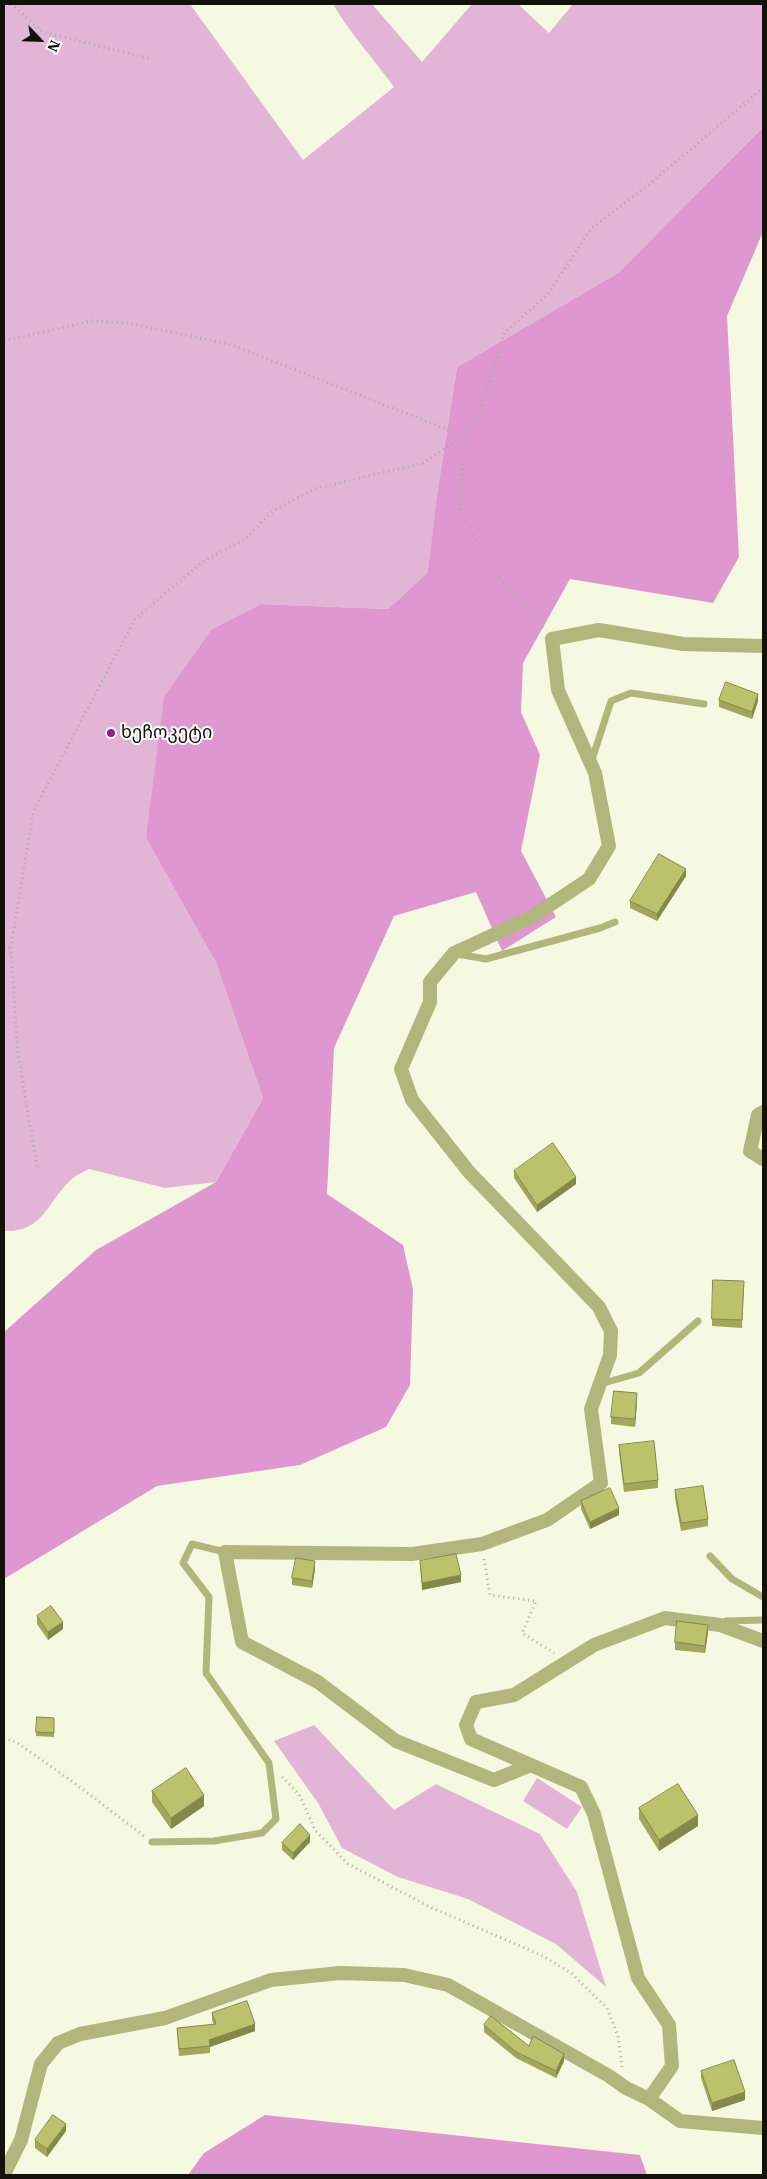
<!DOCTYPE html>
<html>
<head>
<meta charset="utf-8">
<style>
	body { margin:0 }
	#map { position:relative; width:767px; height:2179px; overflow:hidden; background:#f6f9e1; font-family:"IBM Plex Serif",serif }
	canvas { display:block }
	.frame { position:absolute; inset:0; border:5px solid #12120a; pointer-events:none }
	.north { position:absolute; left:15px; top:15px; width:50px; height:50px; -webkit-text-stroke:4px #fff; paint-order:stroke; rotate:114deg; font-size:14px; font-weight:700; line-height:20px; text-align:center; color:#12120a }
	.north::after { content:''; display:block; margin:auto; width:18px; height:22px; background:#12120a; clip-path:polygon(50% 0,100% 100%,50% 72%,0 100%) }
</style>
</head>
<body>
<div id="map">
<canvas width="767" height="2179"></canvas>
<div class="frame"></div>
<div class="north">N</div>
</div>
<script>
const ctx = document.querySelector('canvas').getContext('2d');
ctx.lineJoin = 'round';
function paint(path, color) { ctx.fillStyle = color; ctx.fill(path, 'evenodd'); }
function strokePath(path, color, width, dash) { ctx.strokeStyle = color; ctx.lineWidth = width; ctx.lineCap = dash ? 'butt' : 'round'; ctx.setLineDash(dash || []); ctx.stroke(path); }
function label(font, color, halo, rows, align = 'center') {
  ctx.font = font + ' "IBM Plex Serif","Noto Sans Georgian",serif'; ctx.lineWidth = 4; ctx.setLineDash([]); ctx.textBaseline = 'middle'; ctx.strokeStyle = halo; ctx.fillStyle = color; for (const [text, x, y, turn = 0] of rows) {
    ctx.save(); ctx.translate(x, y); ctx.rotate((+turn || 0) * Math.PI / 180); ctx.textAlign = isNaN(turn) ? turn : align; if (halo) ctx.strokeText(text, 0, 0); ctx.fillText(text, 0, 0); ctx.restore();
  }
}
paint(new Path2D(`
	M 4,4 L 190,4 L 303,160 L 394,87 C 374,59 350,34 333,4 L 372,4 L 422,62 L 472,4 L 518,4 L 549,33 L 573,4 L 763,4 L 763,127 L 618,273 L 457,367 L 437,494 L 429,571 L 388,609 L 261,604 L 212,629 L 146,838 L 216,963 L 263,1098 L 216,1182 L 165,1188 L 89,1169 C 83,1172 76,1175 72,1179 C 46,1202 45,1232 4,1231 Z
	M 314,1725 L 394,1810 L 436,1784 L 540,1834 L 577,1892 L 606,1987 L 556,1944 L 468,1899 L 398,1877 L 342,1848 L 318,1803 L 274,1741 Z
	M 537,1778 L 582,1807 L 567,1829 L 523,1801 Z`), '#e2b5d7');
paint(new Path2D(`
	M 763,127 L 763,232 L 727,316 L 739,557 L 713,603 L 570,579 L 523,663 L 521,712 L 540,755 L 521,851 L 556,917 L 502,951 L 476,892 L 394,916 L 334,1048 L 327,1194 L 403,1245 L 413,1289 L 410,1385 L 386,1427 L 300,1465 L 157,1486 L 4,1579 L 4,1332 L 96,1250 L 216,1182 L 263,1098 L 216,963 L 146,838 L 164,697 L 212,629 L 261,604 L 388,609 L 428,572 L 437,494 L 457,367 L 618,273 Z
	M 265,2115 L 640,2155 L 647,2175 L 188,2175 L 204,2153 Z`), '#df98cf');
strokePath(new Path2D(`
	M 11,4 L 43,32 L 151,59
	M 4,341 L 91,321 L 128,323 L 229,344 L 464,436 L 460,514 L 500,578 L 544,629
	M 4,951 L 11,947
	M 37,1166 L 18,1054 L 11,947 L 33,812 L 135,619 L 204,561 L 245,539 L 273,511 L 314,489 L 423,463 L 464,436 L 480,410 L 504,333 L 548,294 L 591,229 L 652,182 L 763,88
	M 484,1559 L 490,1595 L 536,1601 L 522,1633 L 554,1653
	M 4,1738 L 16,1742 L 73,1782 L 144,1836
	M 282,1777 L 299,1794 L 315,1830 L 348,1864 L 430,1907 L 541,1955 L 571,1973 L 607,2008 L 618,2036 L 622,2067`), '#abad9b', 3, [1, 4]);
strokePath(new Path2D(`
	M 591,763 L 611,701 L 631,693 L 704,704
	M 457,954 L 486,959 L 600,928 L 615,922
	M 600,1384 L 639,1373 L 698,1321
	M 710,1556 L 732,1579 L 763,1597
	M 720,1624 L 726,1621 L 763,1620
	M 152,1842 L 214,1841 L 262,1833 L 276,1819 L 269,1763 L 206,1673 L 209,1597 L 183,1563 L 192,1544 L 225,1552`), '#b1b67d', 7);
strokePath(new Path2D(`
	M 763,1112 L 758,1115 L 750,1151 L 763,1159
	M 531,1765 L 494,1780 L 396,1741 L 318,1682 L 242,1642 L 225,1552 L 412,1554 L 482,1544 L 547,1520 L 601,1483 L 591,1409 L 610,1355 L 611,1331 L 599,1307 L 469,1172 L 412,1100 L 401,1069 L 430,1002 L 430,982 L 454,953 L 532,917 L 589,879 L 609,846 L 595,773 L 558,690 L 552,639 L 599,630 L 683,644 L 763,646
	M 649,2099 L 680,2121 L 763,2128
	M 4,2174 L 21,2140 L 41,2064 L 58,2043 L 80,2034 L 165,2018 L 271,1980 L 340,1973 L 404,1975 L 448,1985 L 609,2076 L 626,2088 L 649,2099 L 672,2066 L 669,2025 L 638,1978 L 594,1814 L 581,1787 L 471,1739 L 466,1725 L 476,1702 L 514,1695 L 594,1645 L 665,1618 L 720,1625 L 763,1641`), '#b1b67d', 14);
paint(new Path2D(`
	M 719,700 L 758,701 L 752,719 L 719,707 Z
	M 686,876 L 657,921 L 630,908 L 630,901 Z
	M 514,1171 L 576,1184 L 537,1212 L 514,1178 Z
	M 744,1281 L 742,1328 L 712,1326 L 712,1319 Z
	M 637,1401 L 635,1427 L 611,1424 L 611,1417 Z
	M 619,1445 L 658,1480 L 658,1488 L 624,1492 L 619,1452 Z
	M 675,1490 L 708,1519 L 708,1526 L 681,1531 L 675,1498 Z
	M 581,1501 L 619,1515 L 590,1529 L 581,1509 Z
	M 420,1561 L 461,1582 L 422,1590 Z
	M 315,1569 L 312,1588 L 292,1585 L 292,1578 Z
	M 37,1616 L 63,1629 L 48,1640 L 37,1624 Z
	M 708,1632 L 705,1653 L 675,1650 L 675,1642 Z
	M 37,1717 L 54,1718 L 54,1737 L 36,1736 Z
	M 152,1791 L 204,1806 L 171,1829 L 152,1802 Z
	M 639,1808 L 698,1826 L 659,1851 L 639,1819 Z
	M 310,1842 L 293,1860 L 282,1850 L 282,1843 Z
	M 212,2013 L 255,2031 L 210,2047 L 210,2053 L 179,2056 L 177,2028 L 214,2025 L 212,2020 Z
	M 484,2025 L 564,2061 L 556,2078 L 516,2058 L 484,2032 Z
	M 701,2071 L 745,2100 L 712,2111 L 701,2078 Z
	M 66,2131 L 47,2157 L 35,2148 L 35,2140 Z`), '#a2a75c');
paint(new Path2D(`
	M 758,694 L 758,701 L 752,719 L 752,712 Z
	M 686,869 L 686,876 L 657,921 L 657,914 Z
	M 576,1177 L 576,1184 L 537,1212 L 537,1205 Z
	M 637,1393 L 637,1401 L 635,1427 L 635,1419 Z
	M 619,1508 L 619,1515 L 590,1529 L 590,1522 Z
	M 315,1561 L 315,1569 L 312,1588 L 312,1581 Z
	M 461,1575 L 461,1582 L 422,1590 L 422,1583 Z
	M 63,1622 L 63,1629 L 48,1640 L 48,1632 Z
	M 708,1625 L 708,1632 L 705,1653 L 705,1646 Z
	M 204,1795 L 204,1806 L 171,1829 L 171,1818 Z
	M 698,1815 L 698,1826 L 659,1851 L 659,1840 Z
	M 310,1835 L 310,1842 L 293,1860 L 293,1853 Z
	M 255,2024 L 255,2031 L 210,2047 L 209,2040 Z
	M 564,2054 L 564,2061 L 556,2078 L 556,2071 Z
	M 745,2092 L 745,2100 L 712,2111 L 712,2103 Z
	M 66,2124 L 66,2131 L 47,2157 L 47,2149 Z`), '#84884b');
const building = new Path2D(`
	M 726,682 L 758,694 L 752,712 L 719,700 Z
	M 659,854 L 686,869 L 657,914 L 630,901 Z
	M 553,1143 L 576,1177 L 537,1205 L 514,1171 Z
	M 713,1280 L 744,1281 L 742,1320 L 712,1319 Z
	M 614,1391 L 637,1393 L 635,1419 L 611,1417 Z
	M 654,1441 L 658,1480 L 624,1484 L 619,1445 Z
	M 703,1486 L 708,1519 L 681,1523 L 675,1490 Z
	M 610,1488 L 619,1508 L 590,1522 L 581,1501 Z
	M 456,1554 L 461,1575 L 422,1583 L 420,1561 Z
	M 296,1558 L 315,1561 L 312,1581 L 292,1578 Z
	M 51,1606 L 63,1622 L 48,1632 L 37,1616 Z
	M 677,1621 L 708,1625 L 705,1646 L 675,1642 Z
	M 37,1717 L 54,1718 L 54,1733 L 36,1732 Z
	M 186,1768 L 204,1795 L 171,1818 L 152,1791 Z
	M 678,1784 L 698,1815 L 659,1840 L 639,1808 Z
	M 300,1824 L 310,1835 L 293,1853 L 282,1843 Z
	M 247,2001 L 255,2024 L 209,2040 L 210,2046 L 179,2049 L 177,2028 L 216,2024 L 212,2013 Z
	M 491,2016 L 529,2046 L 533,2036 L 564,2054 L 556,2071 L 516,2052 L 484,2025 Z
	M 734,2060 L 745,2092 L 712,2103 L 701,2071 Z
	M 53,2115 L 66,2124 L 47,2149 L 35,2140 Z`);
paint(building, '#bcc26b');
strokePath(building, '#84884b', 1);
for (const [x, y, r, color] of [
	[111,733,5,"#922181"]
]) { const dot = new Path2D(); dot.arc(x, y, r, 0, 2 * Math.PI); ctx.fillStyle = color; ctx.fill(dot); strokePath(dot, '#fff', 2); }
label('18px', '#12120a', '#fff', [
	["ხეჩოკეტი",121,733]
], 'left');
</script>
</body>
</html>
